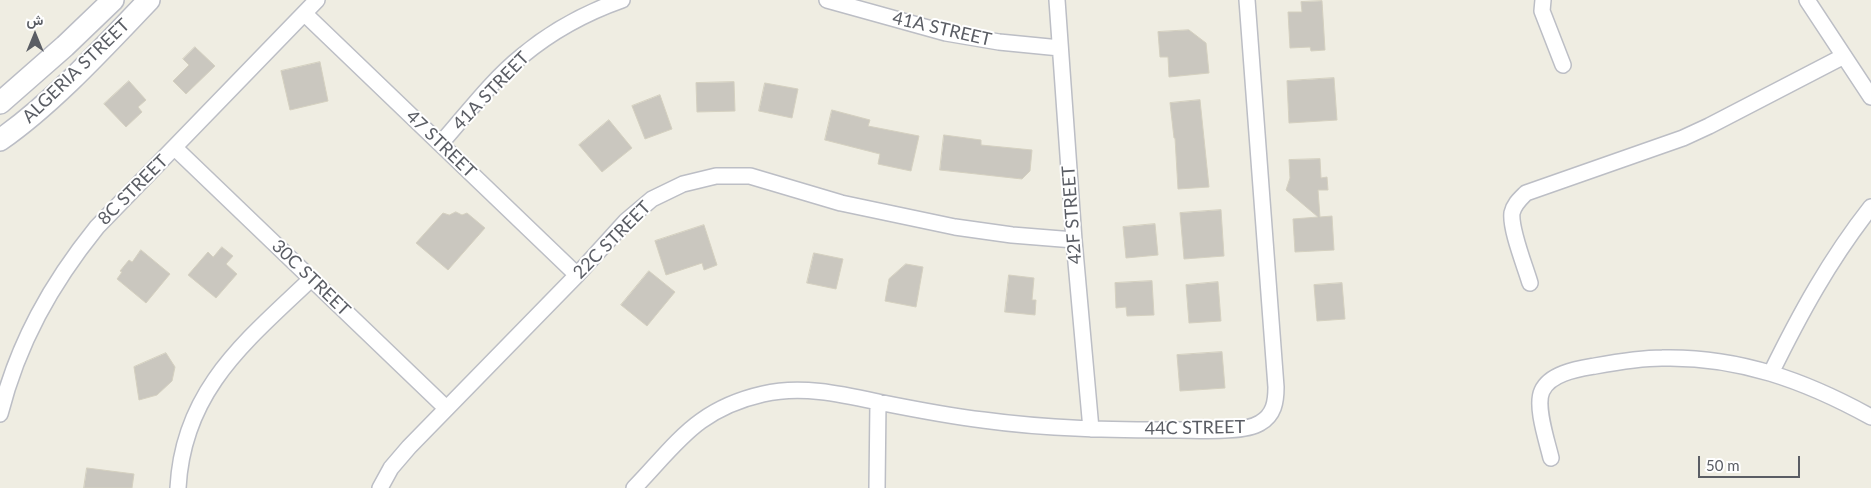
<!DOCTYPE html>
<html>
<head>
<meta charset="utf-8">
<style>
	body { margin:0 }
	#map { position:relative; width:1871px; height:488px; overflow:hidden; background:#efede2; font-family:Lato,Vazirmatn,sans-serif }
	canvas { display:block }
	.north { position:absolute; left:10px; top:10px; width:50px; height:50px; -webkit-text-stroke:4px #fff; paint-order:stroke; rotate:0deg; font-size:14px; font-weight:700; line-height:20px; text-align:center; color:#5a5d64 }
	.north::after { content:''; display:block; margin:auto; width:18px; height:22px; background:#5a5d64; clip-path:polygon(50% 0,100% 100%,50% 72%,0 100%) }
	.scale { position:absolute; left:1698px; top:456px; width:102px; height:22px; box-sizing:border-box; border:2px solid #5a5d64; border-top:0; padding-left:6px; font-size:15px; line-height:18px; white-space:nowrap; color:#5a5d64; -webkit-text-stroke:4px #fff; paint-order:stroke }
</style>
</head>
<body>
<div id="map">
<canvas width="1871" height="488"></canvas>
<div class="north">ش</div>
<div class="scale">50 m</div>
</div>
<script>
const ctx = document.querySelector('canvas').getContext('2d');
ctx.lineJoin = 'round';
function paint(path, color) { ctx.fillStyle = color; ctx.fill(path, 'evenodd'); }
function strokePath(path, color, width, dash) { ctx.strokeStyle = color; ctx.lineWidth = width; ctx.lineCap = dash ? 'butt' : 'round'; ctx.setLineDash(dash || []); ctx.stroke(path); }
function label(font, color, halo, rows, align = 'center') {
  ctx.font = font + ' Lato,sans-serif'; ctx.lineWidth = 4; ctx.setLineDash([]); ctx.textBaseline = 'middle'; ctx.strokeStyle = halo; ctx.fillStyle = color; for (const [text, x, y, turn = 0] of rows) {
    ctx.save(); ctx.translate(x, y); ctx.rotate((+turn || 0) * Math.PI / 180); ctx.textAlign = isNaN(turn) ? turn : align; if (halo) ctx.strokeText(text, 0, 0); ctx.fillText(text, 0, 0); ctx.restore();
  }
}
const building = new Path2D(`
	M 1322,1 L 1325,50 L 1311,51 L 1310,47 L 1290,48 L 1288,12 L 1302,12 L 1301,2 Z
	M 1189,30 L 1206,43 L 1209,73 L 1169,77 L 1168,57 L 1160,57 L 1158,32 Z
	M 195,47 L 215,66 L 186,94 L 173,81 L 189,65 L 183,59 Z
	M 320,62 L 328,101 L 290,110 L 281,71 Z
	M 1334,78 L 1337,120 L 1289,123 L 1287,81 Z
	M 129,81 L 146,100 L 138,107 L 142,112 L 126,127 L 104,104 Z
	M 734,82 L 735,111 L 697,112 L 696,83 Z
	M 765,83 L 798,89 L 792,118 L 759,111 Z
	M 660,95 L 672,129 L 645,139 L 632,106 Z
	M 1200,100 L 1209,187 L 1178,189 L 1175,138 L 1174,138 L 1170,103 Z
	M 832,110 L 870,120 L 868,126 L 919,136 L 911,171 L 878,164 L 880,154 L 825,140 Z
	M 609,120 L 632,148 L 602,172 L 579,145 Z
	M 944,135 L 981,140 L 981,145 L 1032,150 L 1030,171 L 1022,179 L 940,170 Z
	M 1320,159 L 1321,178 L 1327,177 L 1328,190 L 1318,190 L 1320,217 L 1332,216 L 1334,250 L 1295,252 L 1293,219 L 1318,217 L 1286,190 L 1290,178 L 1289,160 Z
	M 1221,210 L 1224,256 L 1184,259 L 1180,213 Z
	M 456,212 L 462,215 L 467,213 L 485,228 L 448,270 L 416,243 L 443,213 L 449,215 Z
	M 1155,224 L 1158,255 L 1126,258 L 1123,227 Z
	M 704,225 L 717,265 L 704,270 L 702,263 L 666,275 L 655,241 Z
	M 222,247 L 233,256 L 226,264 L 237,274 L 216,298 L 188,275 L 208,252 L 213,257 Z
	M 141,250 L 170,274 L 146,303 L 117,279 L 122,272 L 120,271 L 129,260 L 132,262 Z
	M 814,253 L 843,259 L 836,289 L 807,283 Z
	M 906,264 L 923,267 L 916,307 L 885,301 L 889,279 Z
	M 649,271 L 675,292 L 647,326 L 621,305 Z
	M 1009,275 L 1034,278 L 1032,300 L 1036,300 L 1035,315 L 1005,312 Z
	M 1152,281 L 1154,315 L 1127,316 L 1126,307 L 1116,308 L 1115,283 Z
	M 1218,282 L 1221,321 L 1189,323 L 1186,285 Z
	M 1342,283 L 1345,319 L 1317,321 L 1314,285 Z
	M 1222,352 L 1225,388 L 1180,391 L 1177,355 Z
	M 166,353 L 175,367 L 172,381 L 157,395 L 139,400 L 134,367 Z
	M 87,468 L 134,474 L 132,488 L 84,488 Z`);
paint(building, '#cac7bf');
strokePath(building, '#d4d0c0', 1);
const street = new Path2D(`
	M 827,0 L 946,33 L 999,42 L 1060,48
	M 1057,0 L 1074,240 L 1091,429
	M 1543,0 L 1542,11 L 1563,65
	M 1807,0 L 1871,97
	M 305,14 L 577,275
	M 441,143 C 467,114 491,81 522,56 C 552,31 585,13 622,0
	M 175,148 L 446,408
	M 1530,283 C 1525,266 1510,229 1512,213 C 1514,204 1520,199 1526,193 L 1683,138 L 1709,126 L 1844,56
	M 1771,373 C 1800,314 1830,259 1871,207
	M 0,414 C 18,343 51,284 97,227 L 317,0
	M 1551,458 C 1547,441 1535,406 1542,391 C 1550,373 1578,369 1595,366 C 1617,362 1640,358 1662,358 C 1738,356 1806,381 1871,417
	M 178,488 C 183,390 246,341 311,279
	M 380,488 L 391,468 L 409,447 L 577,275 L 626,221 L 652,199 L 683,184 L 716,176 L 750,176 L 841,203 L 955,227 L 1012,235 L 1074,240
	M 634,488 C 655,467 677,438 701,421 C 719,408 741,399 763,394 C 801,385 841,394 878,402 C 913,409 948,416 983,420 C 1048,429 1113,430 1179,430 C 1199,430 1244,433 1260,423 C 1274,415 1276,402 1276,387 L 1247,0
	M 877,488 L 878,402`);
const secondary = new Path2D(`
	M 0,103 L 65,46 L 113,0
	M 0,140 C 53,103 104,47 149,0`);
strokePath(street, '#bcbec5', 18);
strokePath(secondary, '#bbbdc5', 24);
strokePath(street, '#fff', 15);
strokePath(secondary, '#fff', 21);
label('18px', '#5a5d64', '#fff', [
	["41A STREET",942,29,13],
	["ALGERIA STREET",76,71,-44],
	["41A STREET",491,91,-46],
	["47 STREET",441,144,44],
	["8C STREET",133,190,-45],
	["42F STREET",1072,215,-94],
	["22C STREET",612,240,-45],
	["30C STREET",311,278,44],
	["44C STREET",1195,428,-1]
]);
</script>
</body>
</html>
